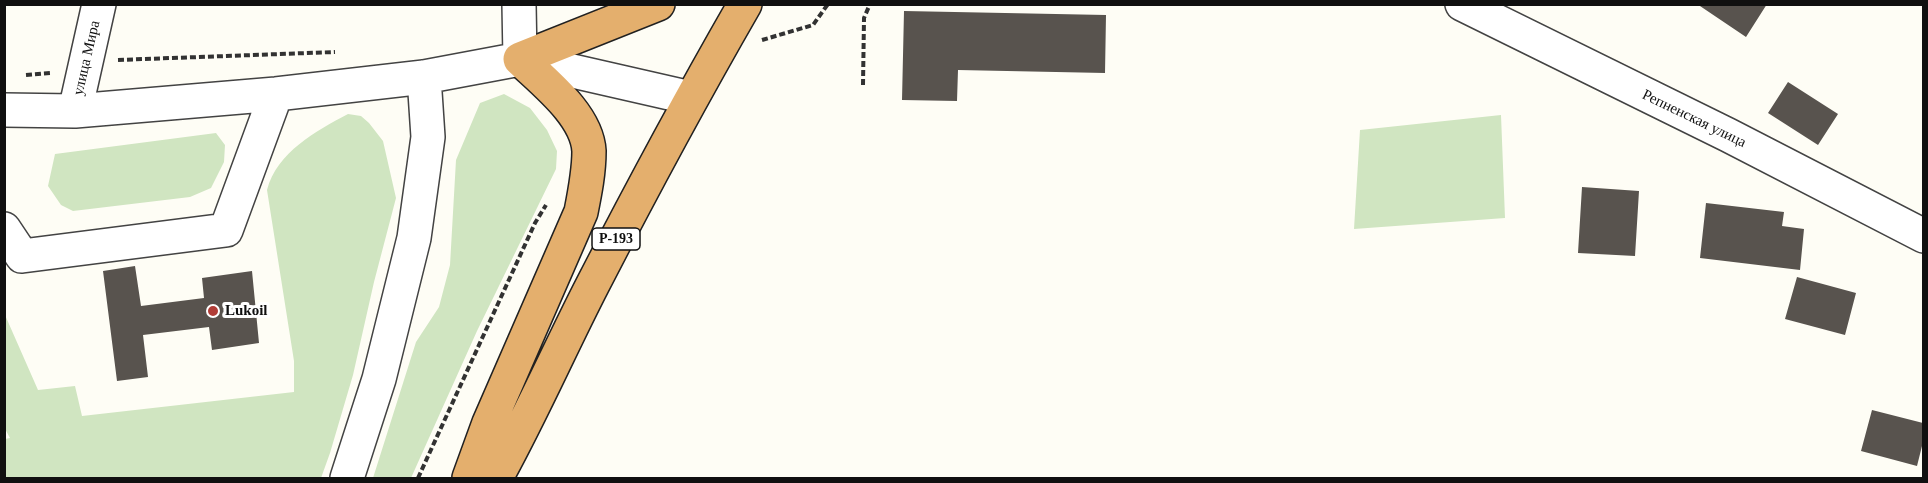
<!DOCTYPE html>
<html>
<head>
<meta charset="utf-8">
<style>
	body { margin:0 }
	#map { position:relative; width:1928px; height:483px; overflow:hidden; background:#fefdf5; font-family:"Times New Roman",serif }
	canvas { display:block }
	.frame { position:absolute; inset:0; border:6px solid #101010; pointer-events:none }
</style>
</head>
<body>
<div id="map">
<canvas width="1928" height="483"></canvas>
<div class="frame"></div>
</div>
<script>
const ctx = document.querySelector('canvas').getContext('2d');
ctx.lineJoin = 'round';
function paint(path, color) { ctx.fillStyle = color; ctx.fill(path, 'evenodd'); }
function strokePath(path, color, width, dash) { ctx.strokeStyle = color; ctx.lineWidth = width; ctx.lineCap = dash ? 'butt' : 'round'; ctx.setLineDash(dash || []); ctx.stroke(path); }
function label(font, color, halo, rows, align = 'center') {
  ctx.font = font + ' "Times New Roman",serif'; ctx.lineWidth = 6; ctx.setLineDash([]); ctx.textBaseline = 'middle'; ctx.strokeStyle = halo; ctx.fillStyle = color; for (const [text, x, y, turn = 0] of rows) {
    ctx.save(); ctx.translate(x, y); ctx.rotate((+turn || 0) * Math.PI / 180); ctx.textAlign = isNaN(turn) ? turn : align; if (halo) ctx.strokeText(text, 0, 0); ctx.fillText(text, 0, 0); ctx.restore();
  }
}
paint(new Path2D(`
	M 504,94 L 530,108 L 547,130 L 557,151 L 556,169 L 477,331 L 411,478 L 373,478 L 416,342 L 439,307 L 450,265 L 456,160 L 480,103 Z
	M 348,114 L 361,116 L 369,123 L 383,141 L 396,198 L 374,282 L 353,375 L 330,453 L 321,478 L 5,478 L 5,439 L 10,438 L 4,427 L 5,315 L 38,390 L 75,386 L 82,416 L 294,392 L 294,361 L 267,190 C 277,152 316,131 348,114 Z
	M 1501,115 L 1505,218 L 1354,229 L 1360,130 Z
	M 216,133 L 225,145 L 224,162 L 211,188 L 190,197 L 73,211 L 61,205 L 48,186 L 55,154 Z`), '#d0e5c1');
paint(new Path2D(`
	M 1697,4 L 1767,4 L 1746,37 Z
	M 904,11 L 1106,15 L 1105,73 L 958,70 L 957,101 L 902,100 Z
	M 1788,82 L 1838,114 L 1818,145 L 1768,113 Z
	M 1582,187 L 1639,191 L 1635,256 L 1578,253 Z
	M 1706,203 L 1784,212 L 1782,226 L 1804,229 L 1800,270 L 1700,258 Z
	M 135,266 L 141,306 L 204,298 L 202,278 L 252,271 L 259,343 L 212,350 L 209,327 L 143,335 L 148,377 L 117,381 L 103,271 Z
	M 1797,277 L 1856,293 L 1845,335 L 1785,319 Z
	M 1872,410 L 1923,423 L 1923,442 L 1917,466 L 1861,451 Z`), '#58534e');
const minor = new Path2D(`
	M 519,4 L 520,59
	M 1462,4 L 1728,135 L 1924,236
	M 4,110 L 75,111 L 276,94 L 424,77 L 520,59 L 691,98
	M 75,111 L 99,4
	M 4,229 L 22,256 L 226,230 L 276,94
	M 347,478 L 379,379 L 414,238 L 428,137 L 424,77`);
const highway = new Path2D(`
	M 469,478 L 489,423 L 581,212 C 585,192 589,172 589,151 C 587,115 544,82 520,59 L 658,4
	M 496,478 C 531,415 560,348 593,284 C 642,189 692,96 745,4`);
strokePath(minor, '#434343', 36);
strokePath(highway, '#212121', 36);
strokePath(new Path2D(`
	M 762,40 L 813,25 L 828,4
	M 118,60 L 335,52
	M 26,75 L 51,73
	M 863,85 L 864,18 L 870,4
	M 418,478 L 535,223 L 546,205`), '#323232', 4, [6, 3]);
strokePath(minor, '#fff', 33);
strokePath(highway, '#e4af6d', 33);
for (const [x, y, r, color] of [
	[213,311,6,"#b13d37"]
]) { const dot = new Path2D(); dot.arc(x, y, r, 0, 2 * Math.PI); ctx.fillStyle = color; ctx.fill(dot); strokePath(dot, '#fff', 2); }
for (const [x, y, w] of [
	[616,239,48]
]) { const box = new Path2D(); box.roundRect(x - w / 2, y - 11, w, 22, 4.5); ctx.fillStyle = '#fff'; ctx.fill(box); strokePath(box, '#101010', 1.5); }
label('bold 14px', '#101010', null, [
	["Р-193",616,239]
]);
label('15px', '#101010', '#fff', [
	["улица Мира",87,58,-77],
	["Репненская улица",1694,119,26]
]);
label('bold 15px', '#101010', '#fff', [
	["Lukoil",225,311]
], 'left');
</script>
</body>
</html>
